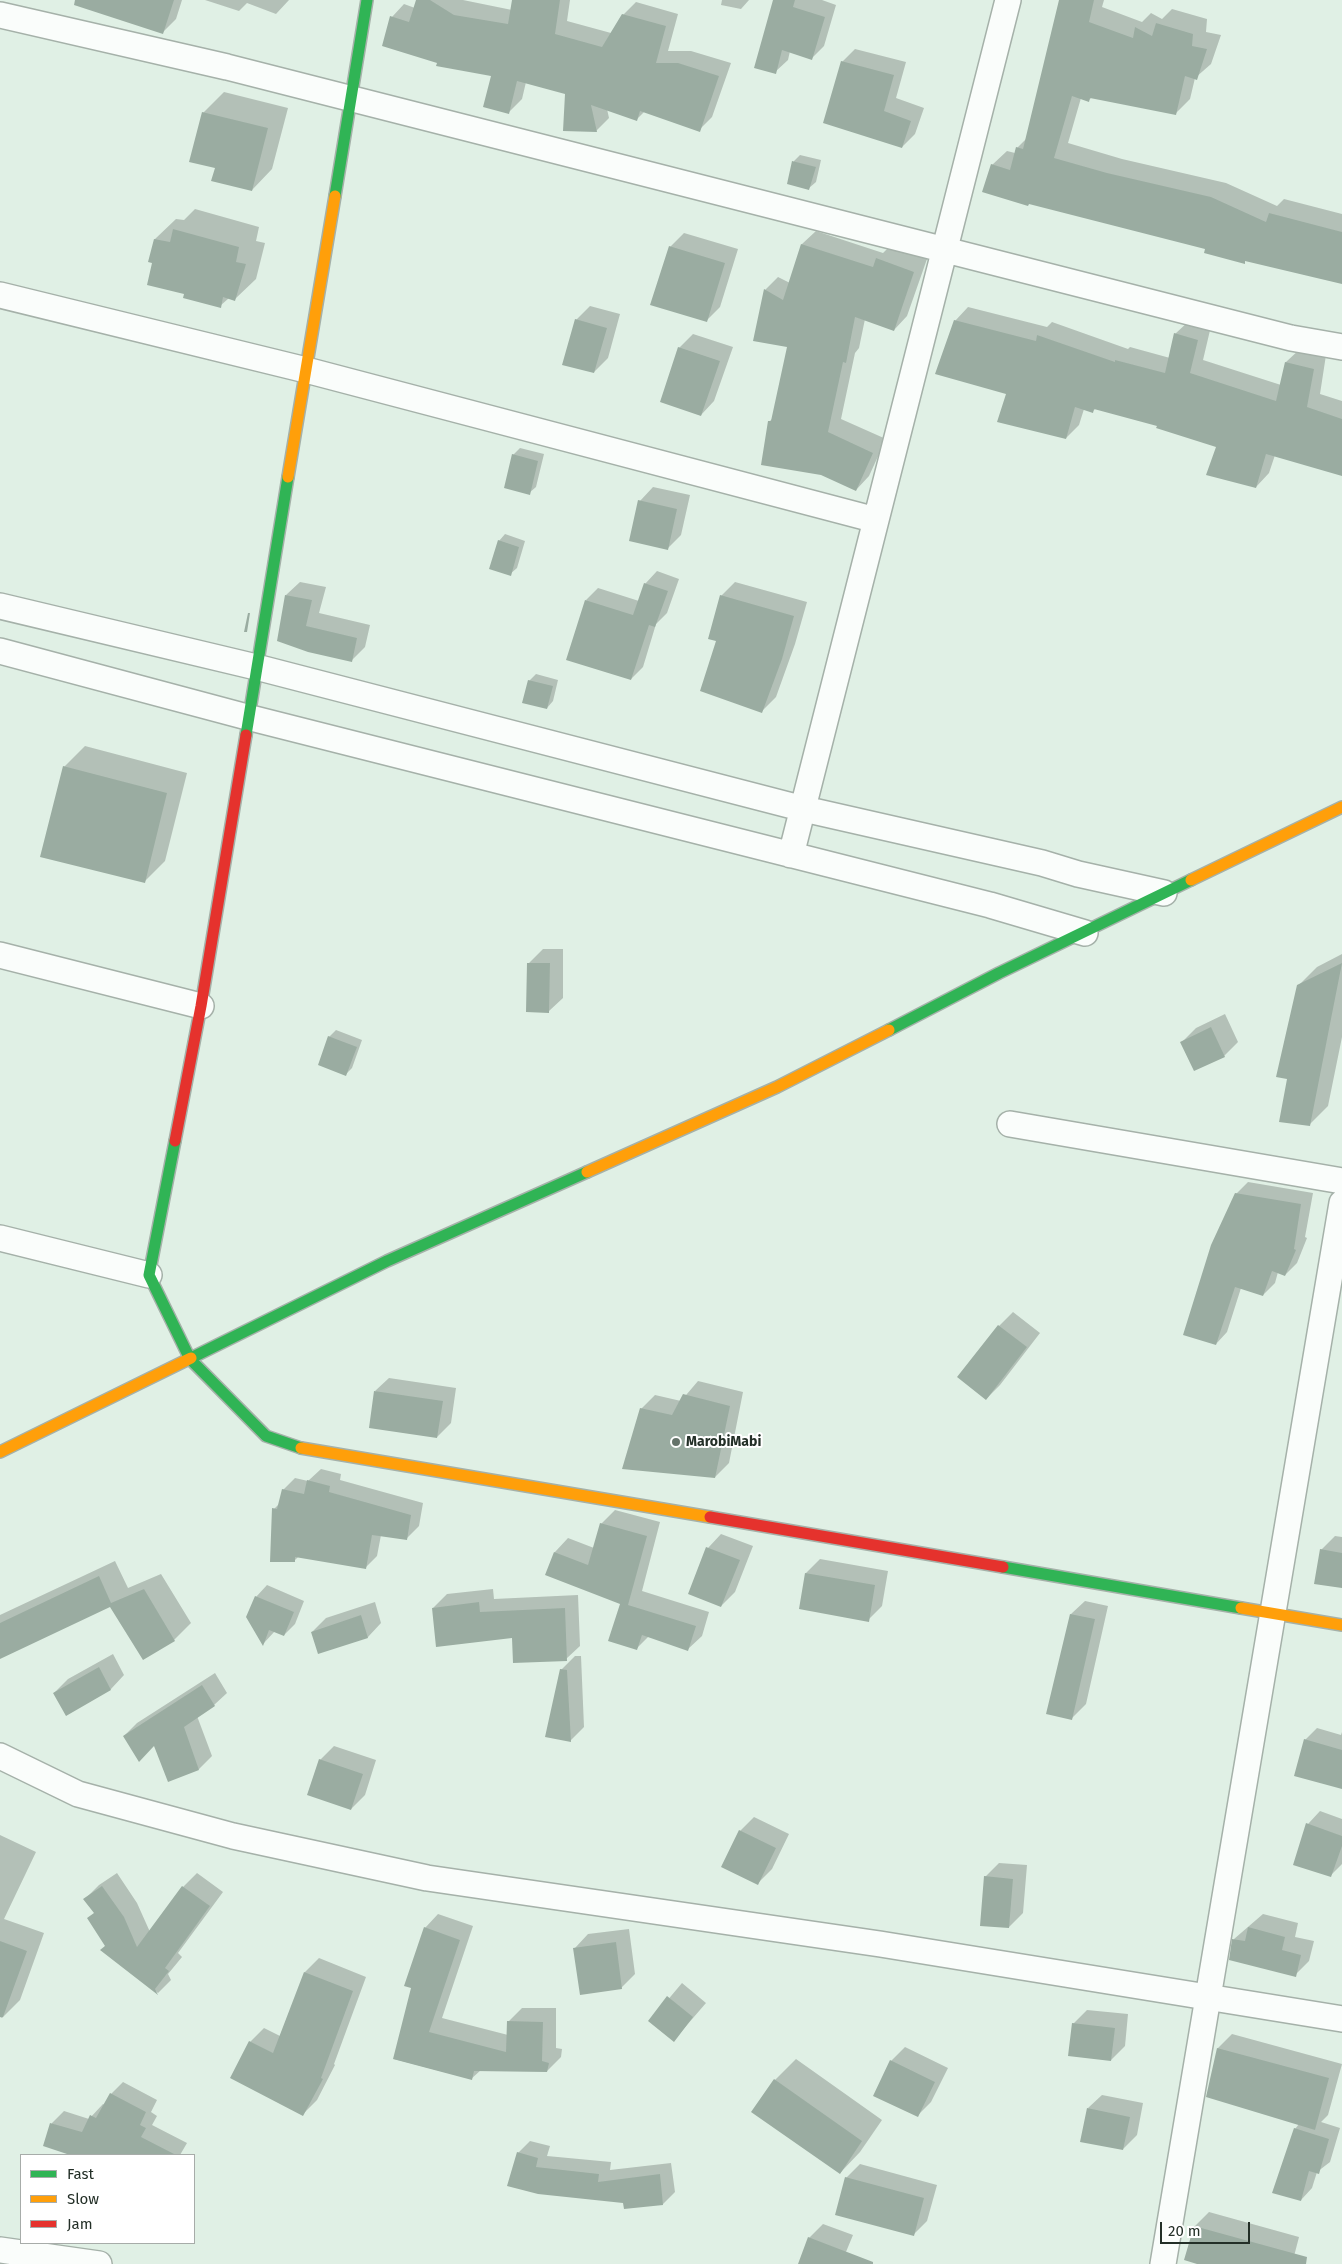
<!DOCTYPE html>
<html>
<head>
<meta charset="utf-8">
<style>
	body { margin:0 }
	#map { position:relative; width:1342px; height:2264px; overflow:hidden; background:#e0f0e5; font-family:"Fira Sans",sans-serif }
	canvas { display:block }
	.legend { position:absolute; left:20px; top:2154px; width:175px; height:90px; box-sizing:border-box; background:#fff; border:1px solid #a7aca9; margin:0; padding:6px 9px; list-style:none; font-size:15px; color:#232f27 }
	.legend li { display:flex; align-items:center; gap:10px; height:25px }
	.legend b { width:25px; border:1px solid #a7aca9 }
	.scale { position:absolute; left:1160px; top:2222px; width:90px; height:22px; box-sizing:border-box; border:2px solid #232f27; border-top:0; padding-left:6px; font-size:15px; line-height:18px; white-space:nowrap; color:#232f27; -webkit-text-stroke:4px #fff; paint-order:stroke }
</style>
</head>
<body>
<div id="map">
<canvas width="1342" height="2264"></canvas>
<ul class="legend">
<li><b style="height:6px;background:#30b455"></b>Fast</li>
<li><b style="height:6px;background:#ff9f0a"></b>Slow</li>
<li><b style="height:6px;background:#e5322d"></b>Jam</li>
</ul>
<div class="scale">20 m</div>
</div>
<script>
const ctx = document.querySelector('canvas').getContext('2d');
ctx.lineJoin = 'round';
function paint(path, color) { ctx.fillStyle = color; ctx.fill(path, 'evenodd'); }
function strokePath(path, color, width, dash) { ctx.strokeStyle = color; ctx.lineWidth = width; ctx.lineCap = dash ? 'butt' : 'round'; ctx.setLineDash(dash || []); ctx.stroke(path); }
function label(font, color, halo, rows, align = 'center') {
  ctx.font = font + ' "Fira Sans",sans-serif'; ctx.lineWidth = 4; ctx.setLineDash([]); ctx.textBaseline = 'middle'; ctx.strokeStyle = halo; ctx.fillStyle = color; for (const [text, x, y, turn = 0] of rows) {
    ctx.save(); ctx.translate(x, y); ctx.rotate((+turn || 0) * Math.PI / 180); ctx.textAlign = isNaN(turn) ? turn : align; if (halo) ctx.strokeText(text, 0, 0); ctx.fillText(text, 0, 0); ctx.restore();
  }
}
paint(new Path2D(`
	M 113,0 L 185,0 L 182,0 L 176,19 L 163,32 Z
	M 205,0 L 289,0 L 276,14 L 247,3 L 239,11 Z
	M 417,0 L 463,0 L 512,10 L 513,0 L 570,0 L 567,21 L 611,33 L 623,15 L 636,2 L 678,14 L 668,51 L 691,51 L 731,63 L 712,117 L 699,130 L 645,111 L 636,120 L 607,109 L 609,118 L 596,131 L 566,93 L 526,82 L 522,99 L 509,112 L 493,76 L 438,62 L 392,17 L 404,4 L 415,8 Z
	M 722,0 L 749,0 L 741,9 L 721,5 Z
	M 774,0 L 822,0 L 836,5 L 824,46 L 812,58 L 790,51 L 788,60 L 775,72 Z
	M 1061,0 L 1104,0 L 1102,7 L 1142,22 L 1151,13 L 1162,19 L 1172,9 L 1207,19 L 1206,32 L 1221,35 L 1211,64 L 1195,78 L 1190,99 L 1176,113 L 1092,97 L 1089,100 L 1081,98 L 1068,143 L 1122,159 L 1226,183 L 1277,206 L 1284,199 L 1342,214 L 1342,283 L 1246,260 L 1244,262 L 1207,248 L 1029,203 L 992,165 L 1007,151 L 1015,153 L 1017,148 L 1028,137 Z
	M 855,49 L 906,62 L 896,98 L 924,108 L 915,134 L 902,147 L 842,62 Z
	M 224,92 L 288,108 L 272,169 L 252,190 L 216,167 L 203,113 Z
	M 800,155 L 821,160 L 816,182 L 809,188 L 788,183 L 794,161 Z
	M 195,209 L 259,227 L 256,241 L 265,243 L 256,279 L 235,299 L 229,298 L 220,306 L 154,262 L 155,239 L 176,219 L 184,220 Z
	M 816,231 L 883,253 L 890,246 L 927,259 L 907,316 L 894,330 L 865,319 L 859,348 L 855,353 L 841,419 L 886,439 L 869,476 L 856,490 L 770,421 L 774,417 L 788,346 L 765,290 L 778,277 L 790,283 L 802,244 Z
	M 684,233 L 738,249 L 720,307 L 706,321 L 670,247 Z
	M 590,306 L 620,314 L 608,358 L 594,372 L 576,320 Z
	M 968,307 L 1047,327 L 1052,322 L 1128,349 L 1130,347 L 1170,358 L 1175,334 L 1189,321 L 1211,326 L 1203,360 L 1281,385 L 1286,362 L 1300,349 L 1326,355 L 1320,394 L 1342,401 L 1342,475 L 1275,455 L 1269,473 L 1256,487 L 1218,447 L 1158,425 L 1096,408 L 1093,411 L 1084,409 L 1079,425 L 1066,438 L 1007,393 L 955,321 Z
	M 693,334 L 733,347 L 714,401 L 701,415 L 679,348 Z
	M 520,448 L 544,454 L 536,487 L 529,493 L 513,455 Z
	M 653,487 L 690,495 L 681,535 L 667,549 L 640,501 Z
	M 505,534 L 525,541 L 517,568 L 510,574 L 499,541 Z
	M 657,571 L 679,579 L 667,613 L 656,624 L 643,667 L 631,679 L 586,600 L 598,588 L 639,601 L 645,584 Z
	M 300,582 L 326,587 L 319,613 L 370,625 L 365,647 L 351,661 L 309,651 L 286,595 Z
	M 735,582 L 807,602 L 795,644 L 776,697 L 762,711 L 721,596 Z
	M 536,674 L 558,680 L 553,701 L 547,708 L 529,681 Z
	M 85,746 L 187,773 L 165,861 L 144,882 L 64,767 Z
	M 543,949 L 563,949 L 563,998 L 549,1011 L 529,963 Z
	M 1342,954 L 1342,1037 L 1328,1106 L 1310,1124 L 1288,1078 L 1298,986 L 1317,967 Z
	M 1225,1014 L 1238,1042 L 1224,1056 L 1182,1042 L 1196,1028 Z
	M 336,1030 L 362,1040 L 352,1068 L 346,1074 L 329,1037 Z
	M 1248,1182 L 1313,1193 L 1305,1237 L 1307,1238 L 1297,1263 L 1285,1275 L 1278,1272 L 1275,1283 L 1263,1295 L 1241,1288 L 1227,1332 L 1216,1344 L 1236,1194 Z
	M 1013,1312 L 1040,1333 L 1000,1385 L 986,1399 L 959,1377 L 999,1326 Z
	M 389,1378 L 456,1388 L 451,1423 L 437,1437 L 375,1391 Z
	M 698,1381 L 743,1392 L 729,1463 L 715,1477 L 641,1409 L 655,1395 L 681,1401 Z
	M 321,1469 L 341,1474 L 340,1480 L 423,1503 L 419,1526 L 407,1538 L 381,1535 L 377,1556 L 365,1568 L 299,1556 L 294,1561 L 274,1509 L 280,1503 L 283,1490 L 295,1478 L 308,1481 Z
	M 615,1510 L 660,1522 L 642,1591 L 709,1612 L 702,1636 L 688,1649 L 649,1636 L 636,1649 L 621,1603 L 546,1574 L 555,1552 L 568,1538 L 594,1548 L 601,1524 Z
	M 721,1534 L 753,1546 L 735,1592 L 721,1606 L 708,1548 Z
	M 1335,1536 L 1342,1537 L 1342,1587 L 1321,1550 Z
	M 820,1559 L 888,1571 L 882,1606 L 868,1620 L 800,1608 L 806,1573 Z
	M 115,1561 L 128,1588 L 161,1574 L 191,1623 L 174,1640 L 144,1658 L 111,1605 L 0,1657 L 0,1615 Z
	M 267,1585 L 304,1601 L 295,1624 L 284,1635 L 275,1631 L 263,1644 L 256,1597 Z
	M 493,1589 L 494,1599 L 578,1595 L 580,1646 L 566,1659 L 513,1636 L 433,1608 L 447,1594 Z
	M 1085,1601 L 1108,1606 L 1086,1704 L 1072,1718 L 1071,1614 Z
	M 375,1602 L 381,1623 L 368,1637 L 319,1653 L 312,1632 L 326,1618 Z
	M 113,1654 L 124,1675 L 111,1689 L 66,1714 L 54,1693 L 68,1679 Z
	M 575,1656 L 581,1656 L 584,1727 L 570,1741 L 561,1670 Z
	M 215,1673 L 227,1693 L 214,1705 L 197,1716 L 212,1756 L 199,1769 L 168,1780 L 155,1745 L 124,1736 L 137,1723 Z
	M 1317,1728 L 1341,1735 L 1342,1732 L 1342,1788 L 1305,1740 Z
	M 334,1746 L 376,1760 L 365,1795 L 351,1809 L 320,1760 Z
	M 1320,1811 L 1342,1819 L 1342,1864 L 1330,1876 L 1308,1824 Z
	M 754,1817 L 789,1834 L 772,1869 L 758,1883 L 740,1831 Z
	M 0,1835 L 36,1852 L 4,1919 L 44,1933 L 20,2000 L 2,2018 L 0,2017 Z
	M 999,1863 L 1027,1865 L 1023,1913 L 1009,1927 L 985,1877 Z
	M 117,1873 L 137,1903 L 150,1932 L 183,1887 L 197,1873 L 223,1892 L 178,1953 L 182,1957 L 168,1974 L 171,1980 L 158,1993 L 102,1950 L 106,1945 L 95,1912 L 85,1899 L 99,1885 Z
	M 438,1914 L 473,1926 L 442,2018 L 508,2035 L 508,2022 L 522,2008 L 556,2008 L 556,2048 L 562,2049 L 561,2057 L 547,2071 L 481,2070 L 471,2079 L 394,2059 L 413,1987 L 425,1928 Z
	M 1263,1914 L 1298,1923 L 1295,1937 L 1314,1941 L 1309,1961 L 1295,1975 L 1230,1959 L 1234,1939 Z
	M 629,1929 L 635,1974 L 621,1988 L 575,1948 L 588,1934 Z
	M 319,1958 L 366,1977 L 334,2064 L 335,2065 L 317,2100 L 303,2114 L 250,2042 L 264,2028 L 280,2036 L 305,1972 Z
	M 682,1983 L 706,2003 L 674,2040 L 650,2021 Z
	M 1087,2010 L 1128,2014 L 1125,2046 L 1111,2060 L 1073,2024 Z
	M 1232,2034 L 1342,2064 L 1328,2115 L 1321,2122 L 1340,2128 L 1330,2162 L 1317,2172 L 1312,2188 L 1301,2200 L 1295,2129 L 1299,2124 L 1207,2096 L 1218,2048 Z
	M 905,2047 L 948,2068 L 931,2102 L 917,2116 L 891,2061 Z
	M 796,2059 L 882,2120 L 860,2152 L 840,2173 L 775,2080 Z
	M 123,2082 L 157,2100 L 151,2112 L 157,2116 L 152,2125 L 187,2143 L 180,2155 L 78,2155 L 45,2145 L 52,2123 L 64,2111 L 89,2119 L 103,2104 L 105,2105 L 111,2094 Z
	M 1102,2095 L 1143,2103 L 1137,2135 L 1123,2149 L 1088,2108 Z
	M 530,2141 L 550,2146 L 547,2156 L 611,2162 L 610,2170 L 671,2163 L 675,2192 L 663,2204 L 539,2193 L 518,2153 Z
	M 860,2164 L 937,2185 L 927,2221 L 913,2235 L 846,2178 Z
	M 1209,2212 L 1299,2237 L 1292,2264 L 1202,2264 L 1186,2260 L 1195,2226 Z
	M 823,2224 L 853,2235 L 841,2264 L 799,2264 L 809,2238 Z`), '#0003');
paint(new Path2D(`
	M 75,0 L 174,0 L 163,34 L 74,5 Z
	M 416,0 L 430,0 L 454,15 L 508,24 L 512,0 L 560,0 L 555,34 L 602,47 L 622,14 L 666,26 L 656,63 L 678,63 L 719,76 L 700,132 L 640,111 L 637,121 L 591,105 L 597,132 L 563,131 L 565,94 L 517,81 L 509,114 L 483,107 L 491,76 L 436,66 L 437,63 L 382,46 L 390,16 L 409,22 Z
	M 773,0 L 795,0 L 793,7 L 825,17 L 812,60 L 782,50 L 776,74 L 754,68 Z
	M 1059,0 L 1094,0 L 1089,22 L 1133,38 L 1135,27 L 1152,36 L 1156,23 L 1193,34 L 1192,46 L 1207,49 L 1197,80 L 1185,76 L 1176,115 L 1090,98 L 1089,102 L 1072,96 L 1054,158 L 1107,173 L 1211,197 L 1266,222 L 1269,213 L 1342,232 L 1342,284 L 1245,261 L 1245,264 L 1204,253 L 1205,249 L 1029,204 L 1028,206 L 982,192 L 991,164 L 1010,170 L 1016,147 L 1023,149 Z
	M 841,61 L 894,75 L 884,111 L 911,121 L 902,148 L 823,123 Z
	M 202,112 L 268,128 L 252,191 L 211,181 L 215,168 L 189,162 Z
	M 792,161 L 816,167 L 809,190 L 787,184 Z
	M 173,229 L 239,247 L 236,262 L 246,264 L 235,301 L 223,297 L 221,308 L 183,298 L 184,294 L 147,285 L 152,263 L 148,262 L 154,239 L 170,242 Z
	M 801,244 L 873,267 L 876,258 L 914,272 L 894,331 L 855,317 L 846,363 L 843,362 L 828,432 L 873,453 L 856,491 L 821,475 L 761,465 L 768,421 L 771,421 L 787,347 L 753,341 L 764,289 L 783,300 Z
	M 669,246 L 725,263 L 707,322 L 650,305 Z
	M 575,319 L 607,328 L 594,373 L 562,365 Z
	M 954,320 L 1036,341 L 1037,335 L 1115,362 L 1115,360 L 1165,373 L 1174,333 L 1198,340 L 1190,373 L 1276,401 L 1285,362 L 1314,369 L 1307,407 L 1342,419 L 1342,476 L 1266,454 L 1256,488 L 1206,475 L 1216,447 L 1156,428 L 1157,426 L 1094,409 L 1093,413 L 1075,407 L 1066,439 L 997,422 L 1006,394 L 935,374 Z
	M 678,347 L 720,361 L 701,416 L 660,402 Z
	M 512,454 L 538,461 L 530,495 L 504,488 Z
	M 638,500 L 677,509 L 668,550 L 629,541 Z
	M 498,540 L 519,547 L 511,576 L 489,569 Z
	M 644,583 L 668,591 L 655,627 L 649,625 L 631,680 L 566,660 L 585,600 L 633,615 Z
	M 285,595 L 312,600 L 306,626 L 357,638 L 352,662 L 308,652 L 277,641 Z
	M 720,595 L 794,616 L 782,659 L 762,713 L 700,691 L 716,641 L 708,639 Z
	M 248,613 L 250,613 L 247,632 L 244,632 Z
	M 528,680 L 553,686 L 547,709 L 522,703 Z
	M 63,766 L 167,793 L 145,883 L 40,857 Z
	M 527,963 L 550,963 L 549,1013 L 526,1012 Z
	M 1342,963 L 1310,1126 L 1279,1122 L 1287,1079 L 1276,1077 L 1297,985 Z
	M 1211,1027 L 1225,1057 L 1194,1071 L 1180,1042 Z
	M 328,1036 L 357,1047 L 346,1076 L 318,1065 Z
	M 1235,1193 L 1301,1204 L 1294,1249 L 1296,1250 L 1285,1276 L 1272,1271 L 1263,1296 L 1235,1287 L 1216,1345 L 1183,1335 L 1211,1245 Z
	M 998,1325 L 1027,1347 L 986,1400 L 957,1377 Z
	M 374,1391 L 443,1401 L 437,1438 L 369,1428 Z
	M 683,1394 L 730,1406 L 715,1478 L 622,1469 L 640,1408 L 672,1415 Z
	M 307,1480 L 330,1486 L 329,1492 L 411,1515 L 407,1540 L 372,1535 L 366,1569 L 295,1557 L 295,1562 L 270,1562 L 272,1508 L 277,1509 L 282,1489 L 304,1494 Z
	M 600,1523 L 647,1536 L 628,1605 L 696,1626 L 688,1651 L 642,1635 L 637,1650 L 608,1641 L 620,1604 L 545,1575 L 554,1552 L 588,1565 Z
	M 706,1547 L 740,1560 L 721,1607 L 688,1594 Z
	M 1320,1549 L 1342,1553 L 1342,1588 L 1314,1584 Z
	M 805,1573 L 875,1585 L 869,1622 L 799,1609 Z
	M 99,1576 L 111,1603 L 144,1589 L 175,1641 L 143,1660 L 110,1607 L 0,1659 L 0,1623 Z
	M 255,1596 L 294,1612 L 284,1636 L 269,1630 L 263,1646 L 246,1617 Z
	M 479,1602 L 480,1612 L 565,1608 L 567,1661 L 513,1663 L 512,1638 L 436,1647 L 432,1608 Z
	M 1070,1614 L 1095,1619 L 1072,1720 L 1046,1714 Z
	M 361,1615 L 368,1638 L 318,1654 L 311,1632 Z
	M 99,1667 L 111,1690 L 66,1716 L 53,1693 Z
	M 560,1669 L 567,1670 L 571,1742 L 545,1737 Z
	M 202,1685 L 215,1706 L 184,1727 L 199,1770 L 168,1782 L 154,1746 L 139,1762 L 123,1736 Z
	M 1304,1739 L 1342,1750 L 1342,1789 L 1294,1776 Z
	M 319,1759 L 363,1774 L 351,1810 L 307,1795 Z
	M 1306,1823 L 1342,1836 L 1342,1846 L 1331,1877 L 1293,1865 Z
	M 739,1830 L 776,1848 L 758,1885 L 721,1867 Z
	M 984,1876 L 1013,1879 L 1009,1928 L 980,1926 Z
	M 102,1886 L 124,1917 L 137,1947 L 182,1886 L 210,1906 L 165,1968 L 169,1971 L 155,1989 L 158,1995 L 100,1950 L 105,1946 L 87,1918 L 94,1913 L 83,1899 Z
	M 424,1927 L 460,1940 L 429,2032 L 506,2052 L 507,2021 L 543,2022 L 542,2061 L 549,2063 L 547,2072 L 474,2071 L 472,2080 L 393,2059 L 411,1988 L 404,1986 Z
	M 1248,1927 L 1285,1937 L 1282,1950 L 1301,1955 L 1296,1977 L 1229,1960 L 1232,1939 L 1245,1941 Z
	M 0,1941 L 27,1951 L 3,2017 L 0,2017 Z
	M 616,1942 L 622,1989 L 580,1995 L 573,1948 Z
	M 304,1972 L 353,1991 L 321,2078 L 323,2079 L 303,2116 L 230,2078 L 249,2041 L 273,2053 Z
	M 667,1996 L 693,2017 L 674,2042 L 648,2021 Z
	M 1072,2023 L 1115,2028 L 1111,2061 L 1068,2056 Z
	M 1217,2048 L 1329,2078 L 1315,2130 L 1206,2097 Z
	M 890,2060 L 935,2082 L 918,2117 L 873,2096 Z
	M 774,2079 L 862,2141 L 840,2174 L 751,2112 Z
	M 110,2093 L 146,2112 L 140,2125 L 146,2128 L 141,2137 L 176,2155 L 70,2155 L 43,2146 L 50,2123 L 82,2132 L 90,2115 L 96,2118 Z
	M 1087,2108 L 1130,2117 L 1123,2150 L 1080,2142 Z
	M 1294,2128 L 1329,2139 L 1319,2174 L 1309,2171 L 1301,2201 L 1272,2193 Z
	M 517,2152 L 538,2158 L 536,2167 L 599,2174 L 598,2182 L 660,2174 L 663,2205 L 624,2209 L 623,2203 L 538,2194 L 507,2186 Z
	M 845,2177 L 924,2198 L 914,2236 L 835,2215 Z
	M 1194,2226 L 1307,2257 L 1306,2264 L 1197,2264 L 1184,2260 Z
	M 808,2237 L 873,2262 L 873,2264 L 798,2264 Z`), '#9aaca1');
const street = new Path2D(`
	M 0,15 L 227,67 L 1291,338 L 1342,347
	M 0,295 L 306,370 L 876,520
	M 0,606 L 256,667 L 804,809 L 1042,863 L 1078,874 L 1164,893
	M 0,651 L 247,717 L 990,905 L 1085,933
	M 791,855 L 1008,0
	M 0,955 L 201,1006
	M 1010,1124 L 1342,1181
	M 0,1238 L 149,1275
	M 0,1756 L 78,1794 L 233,1836 L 427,1878 L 880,1944 L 1342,2019
	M 0,2250 L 99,2264
	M 1163,2264 L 1342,1203`);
const fast = new Path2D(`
	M 335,196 L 367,0
	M 246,735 L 288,477
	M 889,1030 L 999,973 L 1191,880
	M 175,1141 L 149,1275 L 190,1359 L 266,1436 L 301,1448
	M 191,1358 L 387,1261 L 587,1172
	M 1003,1567 L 1241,1608`);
const slow = new Path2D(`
	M 288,477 L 335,196
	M 1191,880 L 1342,807
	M 587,1172 L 777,1087 L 889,1030
	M 301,1448 L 710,1517
	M 0,1452 L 191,1358
	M 1241,1608 L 1342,1625`);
const jam = new Path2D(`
	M 175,1141 L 201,1006 L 246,735
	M 710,1517 L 1003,1567`);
strokePath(street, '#a5b1a9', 28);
strokePath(fast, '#a5b1a9', 14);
strokePath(slow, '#a5b1a9', 14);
strokePath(jam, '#a5b1a9', 14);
strokePath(street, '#fafdfb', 25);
strokePath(fast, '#30b455', 11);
strokePath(slow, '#ff9f0a', 11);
strokePath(jam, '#e5322d', 11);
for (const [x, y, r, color] of [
	[676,1442,5,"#65736a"]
]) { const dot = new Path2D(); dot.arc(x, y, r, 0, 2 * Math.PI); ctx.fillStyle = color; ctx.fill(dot); strokePath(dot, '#fff', 2); }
label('bold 14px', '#232f27', '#fff', [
	["MarobiMabi",686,1442]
], 'left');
</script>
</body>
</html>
